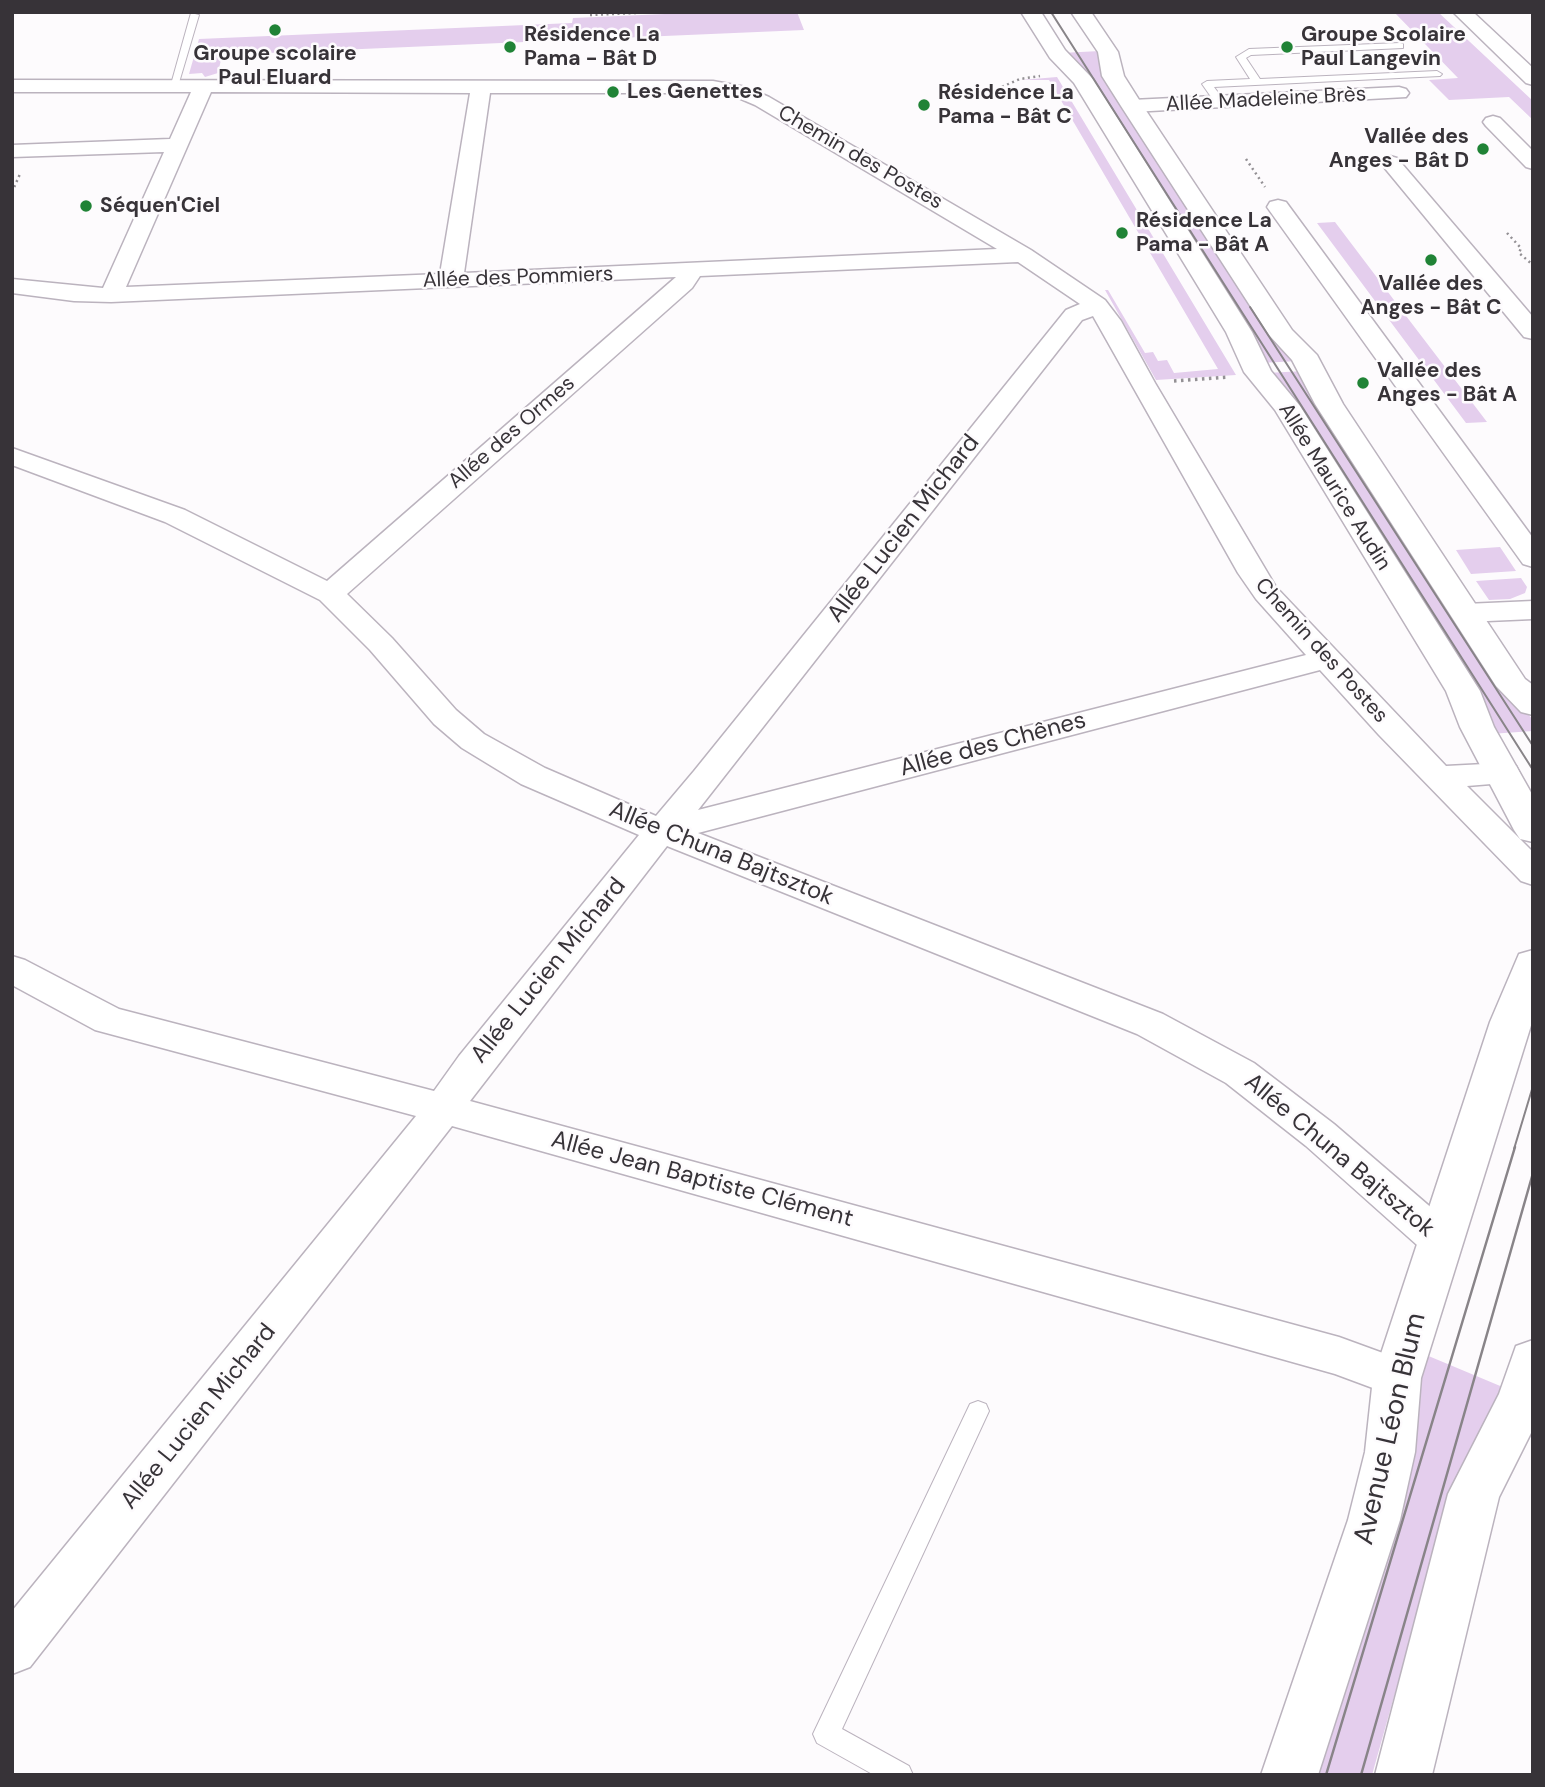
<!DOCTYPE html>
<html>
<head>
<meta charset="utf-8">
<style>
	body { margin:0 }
	#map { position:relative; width:1545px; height:1787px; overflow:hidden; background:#fdfbfd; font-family:"DM Sans",sans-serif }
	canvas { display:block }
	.frame { position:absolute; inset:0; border:14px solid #373338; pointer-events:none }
</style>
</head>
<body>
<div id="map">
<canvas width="1545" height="1787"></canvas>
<div class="frame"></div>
</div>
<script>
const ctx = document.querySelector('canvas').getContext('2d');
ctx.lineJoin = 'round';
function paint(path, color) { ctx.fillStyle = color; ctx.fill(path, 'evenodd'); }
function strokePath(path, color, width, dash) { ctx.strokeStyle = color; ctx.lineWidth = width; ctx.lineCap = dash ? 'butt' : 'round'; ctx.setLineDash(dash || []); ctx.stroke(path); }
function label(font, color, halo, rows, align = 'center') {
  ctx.font = font + ' "DM Sans",sans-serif'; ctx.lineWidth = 5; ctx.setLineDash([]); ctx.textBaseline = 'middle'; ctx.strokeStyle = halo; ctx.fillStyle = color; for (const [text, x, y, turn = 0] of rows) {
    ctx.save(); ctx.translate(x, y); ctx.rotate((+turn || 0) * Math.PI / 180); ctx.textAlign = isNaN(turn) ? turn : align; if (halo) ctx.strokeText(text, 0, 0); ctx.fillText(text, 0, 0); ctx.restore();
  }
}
paint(new Path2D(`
	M 711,12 L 797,12 L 804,30 L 222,55 L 218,73 L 205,77 L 202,73 L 189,74 L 199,39 L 572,23 L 573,18 Z
	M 1394,12 L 1438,12 L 1533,101 L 1533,120 L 1509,97 L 1449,100 L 1429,80 L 1458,78 Z
	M 1100,51 L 1299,361 L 1260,363 L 1061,53 Z
	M 1057,77 L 1236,375 L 1156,380 L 1105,290 L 1108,290 L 1145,353 L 1153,352 L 1158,361 L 1167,360 L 1174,373 L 1218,369 L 1049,80 L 1021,80 Z
	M 1335,222 L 1397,304 L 1378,305 L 1317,223 Z
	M 1400,308 L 1487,422 L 1466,423 L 1381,309 Z
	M 1305,371 L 1507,690 L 1533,720 L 1533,731 L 1490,734 L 1266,373 Z
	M 1500,547 L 1516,571 L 1471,574 L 1456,550 Z
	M 1521,578 L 1527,587 L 1525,593 L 1510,599 L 1489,600 L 1476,581 Z
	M 1419,1352 L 1505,1388 L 1450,1497 L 1372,1775 L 1312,1775 Z`), '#e4ceed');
const lane = new Path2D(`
	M 191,13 L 199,15 L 178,86 L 170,88 Z
	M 1400,43 L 1403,44 L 1403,48 L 1251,55 L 1246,58 L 1260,79 L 1437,71 L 1442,74 L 1440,76 L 1214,87 L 1225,102 L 1220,105 L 1216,104 L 1202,84 L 1207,81 L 1250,79 L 1236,57 L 1249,49 Z
	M 978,1401 L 986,1404 L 989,1411 L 842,1729 L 909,1766 L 913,1775 L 874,1775 L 817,1743 L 813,1734 L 970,1404 Z`);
const street = new Path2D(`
	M 1453,12 L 1473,12 L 1533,68 L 1533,85 L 1526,83 Z
	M 12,80 L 713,81 L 746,87 L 769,97 L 1031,250 L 1105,300 L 1121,321 L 1155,383 L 1276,587 L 1446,766 L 1504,763 L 1516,766 L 1520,774 L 1516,782 L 1467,786 L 1533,852 L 1533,885 L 1521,881 L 1379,735 L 1320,670 L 698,833 L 1163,1014 L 1254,1063 L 1334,1124 L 1456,1229 L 1462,1241 L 1456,1253 L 1441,1258 L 1426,1253 L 1306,1146 L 1226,1083 L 1137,1034 L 667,846 L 470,1101 L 1339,1337 L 1413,1364 L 1419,1378 L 1413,1392 L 1397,1397 L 1335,1374 L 452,1126 L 30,1667 L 12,1674 L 12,1611 L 416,1116 L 95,1030 L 12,985 L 12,956 L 25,960 L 119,1009 L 434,1091 L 459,1056 L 639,835 L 521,784 L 462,748 L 434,724 L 370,650 L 320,600 L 165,522 L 12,465 L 12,448 L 185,510 L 327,581 L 676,277 L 111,302 L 74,301 L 12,293 L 12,279 L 103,288 L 164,152 L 12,157 L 12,145 L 170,139 L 191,92 L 12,92 ZM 211,92 L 470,93 L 440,274 L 126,287 ZM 490,93 L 713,93 L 734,96 L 755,105 L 997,249 L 464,273 ZM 1018,262 L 1080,304 L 1066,310 L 694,771 L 656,816 L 545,768 L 484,734 L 456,710 L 392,638 L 347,594 L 692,288 L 700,276 ZM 1093,316 L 1238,573 L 1256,599 L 1306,655 L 698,810 L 1082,320 Z
	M 1399,87 L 1406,89 L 1409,93 L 1406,97 L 1132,112 L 1125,110 L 1122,106 L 1125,102 L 1132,100 Z
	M 1493,116 L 1500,118 L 1533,151 L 1533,169 L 1526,167 L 1486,126 L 1483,122 L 1486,118 Z
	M 1390,156 L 1397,158 L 1533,317 L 1533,339 L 1524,337 L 1383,166 L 1380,162 L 1383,158 Z
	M 1278,200 L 1286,202 L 1533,538 L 1533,567 L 1523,564 L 1267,207 L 1270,202 Z
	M 1533,601 L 1533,619 L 1465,622 L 1455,619 L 1450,613 L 1455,607 L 1465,604 Z`);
const secondary = new Path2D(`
	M 1021,12 L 1041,12 L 1065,50 L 1093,79 L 1252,332 L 1271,371 L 1300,406 L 1480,691 L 1494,727 L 1533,796 L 1533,842 L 1520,839 L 1514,830 L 1460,727 L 1446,691 L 1275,410 L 1244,372 L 1226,332 L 1074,83 L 1050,58 Z
	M 1071,12 L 1091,12 L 1118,52 L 1124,76 L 1143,106 L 1292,330 L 1317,355 L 1343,404 L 1525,679 L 1533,685 L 1533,715 L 1521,712 L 1496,686 L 1315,404 L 1292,360 L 1269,335 L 1121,106 L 1102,76 L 1098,52 Z
	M 1533,950 L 1533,1019 L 1421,1378 L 1415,1452 L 1400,1520 L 1318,1775 L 1261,1775 L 1348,1520 L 1365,1452 L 1373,1378 L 1490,1022 L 1519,954 Z
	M 1533,1340 L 1533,1429 L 1499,1497 L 1432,1775 L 1375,1775 L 1448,1494 L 1499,1394 L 1516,1346 Z`);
strokePath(lane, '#bbb3be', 2);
strokePath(street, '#bbb3be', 3);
strokePath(secondary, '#bbb3be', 3);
strokePath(new Path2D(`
	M 590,15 L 656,12
	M 997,89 L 1020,79 L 1040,76
	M 1246,159 L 1265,187
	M 12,192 L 20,174
	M 1507,233 L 1521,248 L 1519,253 L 1533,265`), '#939094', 2.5, [2, 3.5]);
strokePath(new Path2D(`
	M 1174,381 L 1228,377`), '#939094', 3.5, [2.5, 4.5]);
paint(lane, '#fff');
paint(street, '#fff');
paint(secondary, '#fff');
strokePath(new Path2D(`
	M 1051,12 L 1533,770
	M 1250,307 L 1533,746
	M 1514,1149 L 1533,1086`), '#888488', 2);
strokePath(new Path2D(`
	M 1326,1775 L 1515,1147
	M 1361,1775 L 1533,1173`), '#888488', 2.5);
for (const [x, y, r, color] of [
	[275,30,7,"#208336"],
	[510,47,7,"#208336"],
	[1287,47,7,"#208336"],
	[613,92,7,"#208336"],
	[924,105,7,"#208336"],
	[1483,149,7,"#208336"],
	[86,206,7,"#208336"],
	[1122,233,7,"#208336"],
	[1431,260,7,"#208336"],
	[1363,383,7,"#208336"]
]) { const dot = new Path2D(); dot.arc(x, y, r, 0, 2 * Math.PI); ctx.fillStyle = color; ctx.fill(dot); strokePath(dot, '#fdfbfd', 2.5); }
label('bold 21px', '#373338', '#fdfbfd', [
	["Résidence La",524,35],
	["Pama - Bât D",524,59],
	["Groupe Scolaire",1301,35],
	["Paul Langevin",1301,59],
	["Groupe scolaire",275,54,"center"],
	["Paul Eluard",275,78,"center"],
	["Les Genettes",627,92],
	["Résidence La",938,93],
	["Pama - Bât C",938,117],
	["Vallée des",1469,137,"right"],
	["Anges - Bât D",1469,161,"right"],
	["Séquen'Ciel",100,206],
	["Résidence La",1136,221],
	["Pama - Bât A",1136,245],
	["Vallée des",1431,284,"center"],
	["Anges - Bât C",1431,308,"center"],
	["Vallée des",1377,371],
	["Anges - Bât A",1377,395]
], 'left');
label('21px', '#373338', '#fdfbfd', [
	["Allée Madeleine Brès",1266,100,-3],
	["Chemin des Postes",860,158,30],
	["Allée des Pommiers",518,278,-2],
	["Allée des Ormes",512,433,-41],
	["Allée Maurice Audin",1334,487,58],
	["Chemin des Postes",1321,651,48]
]);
label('24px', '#373338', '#fdfbfd', [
	["Allée Lucien Michard",904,529,-52],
	["Allée des Chênes",993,745,-15],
	["Allée Chuna Bajtsztok",721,854,22],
	["Allée Lucien Michard",549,971,-51],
	["Allée Chuna Bajtsztok",1339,1156,40],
	["Allée Jean Baptiste Clément",702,1180,15],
	["Allée Lucien Michard",199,1417,-51]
]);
label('28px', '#373338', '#fdfbfd', [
	["Avenue Léon Blum",1391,1429,-77]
]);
</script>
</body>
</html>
